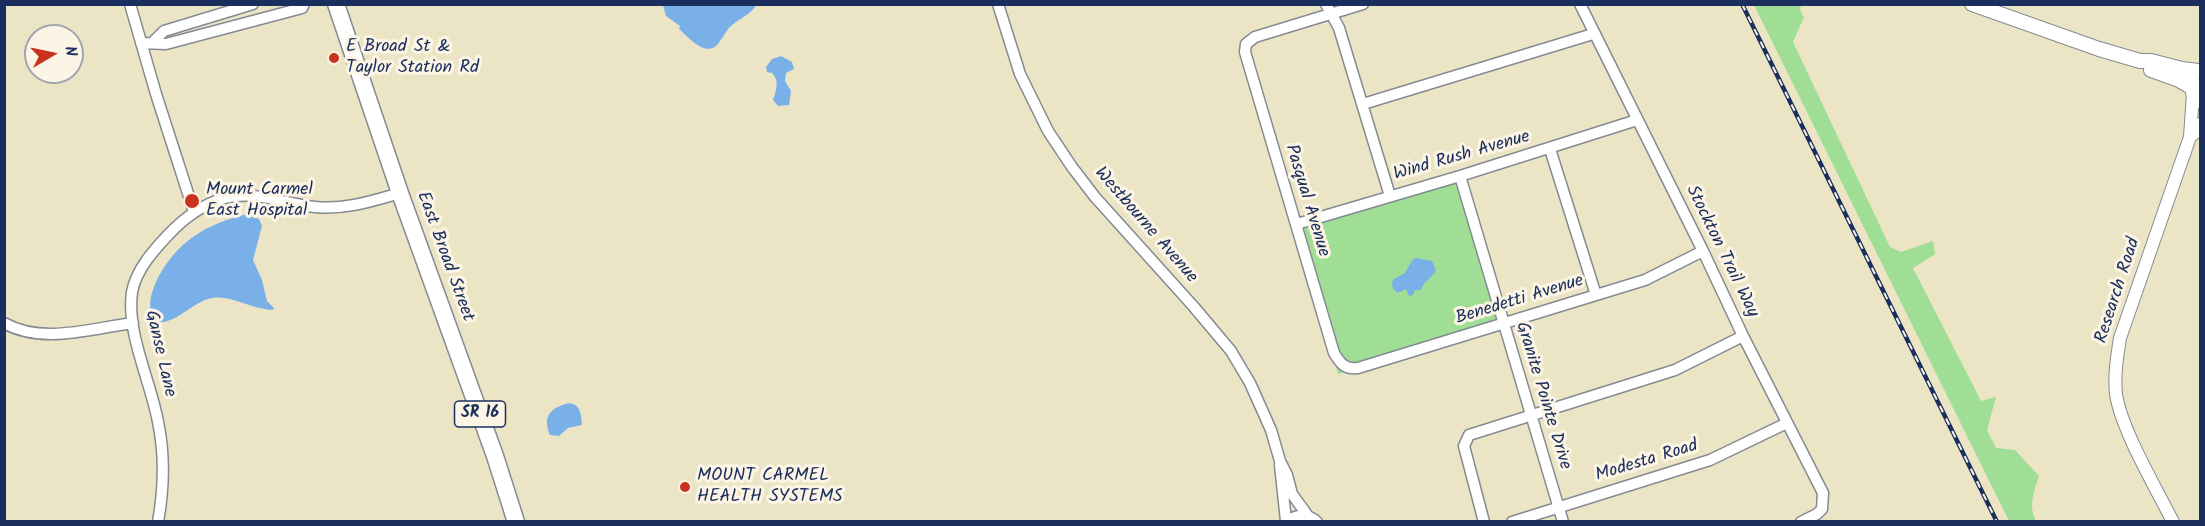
<!DOCTYPE html>
<html>
<head>
<meta charset="utf-8">
<style>
	body { margin:0 }
	#map { position:relative; width:2205px; height:526px; overflow:hidden; background:#ece5c5; font-family:Kalam,sans-serif }
	canvas { display:block }
	.frame { position:absolute; inset:0; border:6px solid #1b2f5e; pointer-events:none }
	.north { position:absolute; left:24px; top:24px; width:60px; height:60px; box-sizing:border-box; background:#fcf5e5; border:2px solid #a2a6af; border-radius:50%; rotate:81deg; font-size:16px; font-weight:700; line-height:24px; text-align:center; color:#1b2f5e }
	.north::after { content:''; display:block; margin:auto; width:21px; height:27px; background:#c8321e; clip-path:polygon(50% 0,100% 100%,50% 72%,0 100%) }
</style>
</head>
<body>
<div id="map">
<canvas width="2205" height="526"></canvas>
<div class="frame"></div>
<div class="north">N</div>
</div>
<script>
const ctx = document.querySelector('canvas').getContext('2d');
ctx.lineJoin = 'round';
function paint(path, color) { ctx.fillStyle = color; ctx.fill(path, 'evenodd'); }
function strokePath(path, color, width, dash) { ctx.strokeStyle = color; ctx.lineWidth = width; ctx.lineCap = dash ? 'butt' : 'round'; ctx.setLineDash(dash || []); ctx.stroke(path); }
function label(font, color, halo, rows, align = 'center') {
  ctx.font = font + ' Kalam,sans-serif'; ctx.lineWidth = 6; ctx.setLineDash([]); ctx.textBaseline = 'middle'; ctx.strokeStyle = halo; ctx.fillStyle = color; for (const [text, x, y, turn = 0] of rows) {
    ctx.save(); ctx.translate(x, y); ctx.rotate((+turn || 0) * Math.PI / 180); ctx.textAlign = isNaN(turn) ? turn : align; if (halo) ctx.strokeText(text, 0, 0); ctx.fillText(text, 0, 0); ctx.restore();
  }
}
paint(new Path2D(`
	M 1754,5 L 1801,5 L 1800,10 L 1804,17 L 1793,42 L 1890,247 L 1901,252 L 1933,241 L 1935,254 L 1913,268 L 1981,401 L 1996,397 L 1987,430 L 1996,448 L 2015,450 L 2039,476 C 2034,491 2028,506 2036,521 L 2009,521 Z
	M 1460,176 L 1503,323 L 1338,374 L 1297,224 Z`), '#9fde94');
paint(new Path2D(`
	M 754,4 L 755,7 C 747,17 736,20 729,28 C 725,33 722,39 718,44 C 706,58 689,38 679,29 L 680,26 L 666,16 L 663,5 Z
	M 781,56 L 792,62 L 794,69 L 786,73 L 785,81 L 791,91 L 789,105 L 778,106 L 773,100 C 776,91 780,81 772,73 L 767,72 L 766,67 L 772,59 Z
	M 247,214 L 259,219 L 262,226 L 253,260 L 262,280 L 267,301 L 274,308 L 273,310 C 253,310 232,295 212,298 C 191,302 177,325 155,322 C 147,308 150,296 156,282 C 175,242 206,224 247,214 Z
	M 1416,258 L 1432,261 L 1436,270 C 1432,278 1423,282 1421,290 L 1415,290 L 1413,295 L 1409,296 L 1406,289 L 1398,293 L 1393,289 L 1392,282 L 1394,279 L 1405,273 L 1413,259 Z
	M 569,403 C 581,405 581,414 582,425 L 568,428 L 559,436 L 550,435 C 542,415 551,408 569,403 Z`), '#79b0e8');
const minor = new Path2D(`
	M 130,4 L 156,94 L 194,212
	M 998,4 L 1020,74 L 1048,131 L 1072,167 L 1095,197 L 1194,307 L 1231,351 L 1250,383 L 1271,430 L 1280,461 L 1287,475 L 1292,494 L 1308,516
	M 1326,4 L 1339,28 L 1390,196
	M 1363,4 L 1255,37 L 1246,44 L 1245,52 L 1334,353 C 1340,363 1345,370 1358,368 L 1645,280 L 1703,251
	M 1580,4 L 1703,251 L 1743,336 L 1823,493 L 1822,509 L 1817,514 L 1801,522
	M 141,43 L 166,44 L 302,8 L 304,4
	M 152,43 L 164,31 L 253,4
	M 1363,104 L 1593,34
	M 1550,149 L 1596,295
	M 1460,176 L 1563,522
	M 1297,224 L 1460,176 L 1637,120
	M 4,323 C 43,345 92,328 133,323
	M 1280,465 L 1286,521
	M 158,522 C 164,488 165,455 158,422 C 151,382 126,333 132,292 C 136,270 153,251 168,235 C 184,218 203,204 225,198 C 256,190 285,204 315,207 C 345,210 372,201 400,193
	M 1286,522 C 1296,514 1307,513 1317,522
	M 1484,522 L 1464,446 L 1469,435 L 1675,370 L 1743,336
	M 1512,522 L 1710,460 L 1787,423`);
const tertiary = new Path2D(`
	M 2190,137 L 2198,130 L 2200,124
	M 2173,522 C 2156,488 2121,429 2116,394 C 2114,375 2117,357 2120,338 L 2190,137 L 2193,93`);
const secondary = new Path2D(`
	M 1972,4 L 2099,49 L 2140,61 L 2151,61 L 2182,69 L 2198,71
	M 2151,70 L 2179,80 L 2191,87
	M 2192,80 L 2193,93 L 2200,101`);
const trunk = new Path2D(`
	M 336,4 L 400,193 L 495,456 L 516,522`);
strokePath(minor, '#848a92', 13);
strokePath(tertiary, '#848a92', 14);
strokePath(secondary, '#848a92', 16);
strokePath(trunk, '#848a92', 19);
strokePath(minor, '#fff', 10);
strokePath(tertiary, '#fff', 12);
strokePath(secondary, '#fff', 14);
strokePath(trunk, '#fff', 16);
const rail = new Path2D(`
	M 1742,4 L 1997,522`);
strokePath(rail, '#1b2f5e', 4.5);
strokePath(rail, '#fcf5e5', 2, [7]);
for (const [x, y, r, color] of [
	[334,58,6,"#c8321e"],
	[192,201,8,"#c8321e"],
	[685,487,6,"#c8321e"]
]) { const dot = new Path2D(); dot.arc(x, y, r, 0, 2 * Math.PI); ctx.fillStyle = color; ctx.fill(dot); strokePath(dot, '#fcf5e5', 2); }
for (const [x, y, w] of [
	[480,414,51]
]) { const box = new Path2D(); box.roundRect(x - w / 2, y - 13, w, 26, 4.5); ctx.fillStyle = '#fcf5e5'; ctx.fill(box); strokePath(box, '#1b2f5e', 1.5); }
label('bold 16px', '#1b2f5e', null, [
	["SR 16",480,414]
]);
label('18px', '#1b2f5e', '#fcf5e5', [
	["E Broad St &",346,48],
	["Taylor Station Rd",346,69],
	["Mount Carmel",206,191],
	["East Hospital",206,212],
	["MOUNT CARMEL",697,477],
	["HEALTH SYSTEMS",697,498]
], 'left');
label('18px', '#1b2f5e', '#fcf5e5', [
	["Wind Rush Avenue",1462,157,-16],
	["Pasqual Avenue",1306,201,73],
	["Westbourne Avenue",1145,226,49],
	["Stockton Trail Way",1721,252,64],
	["East Broad Street",444,257,70],
	["Research Road",2119,291,-72],
	["Benedetti Avenue",1520,301,-17],
	["Ganse Lane",159,354,77],
	["Granite Pointe Drive",1542,396,73],
	["Modesta Road",1647,462,-17]
]);
</script>
</body>
</html>
